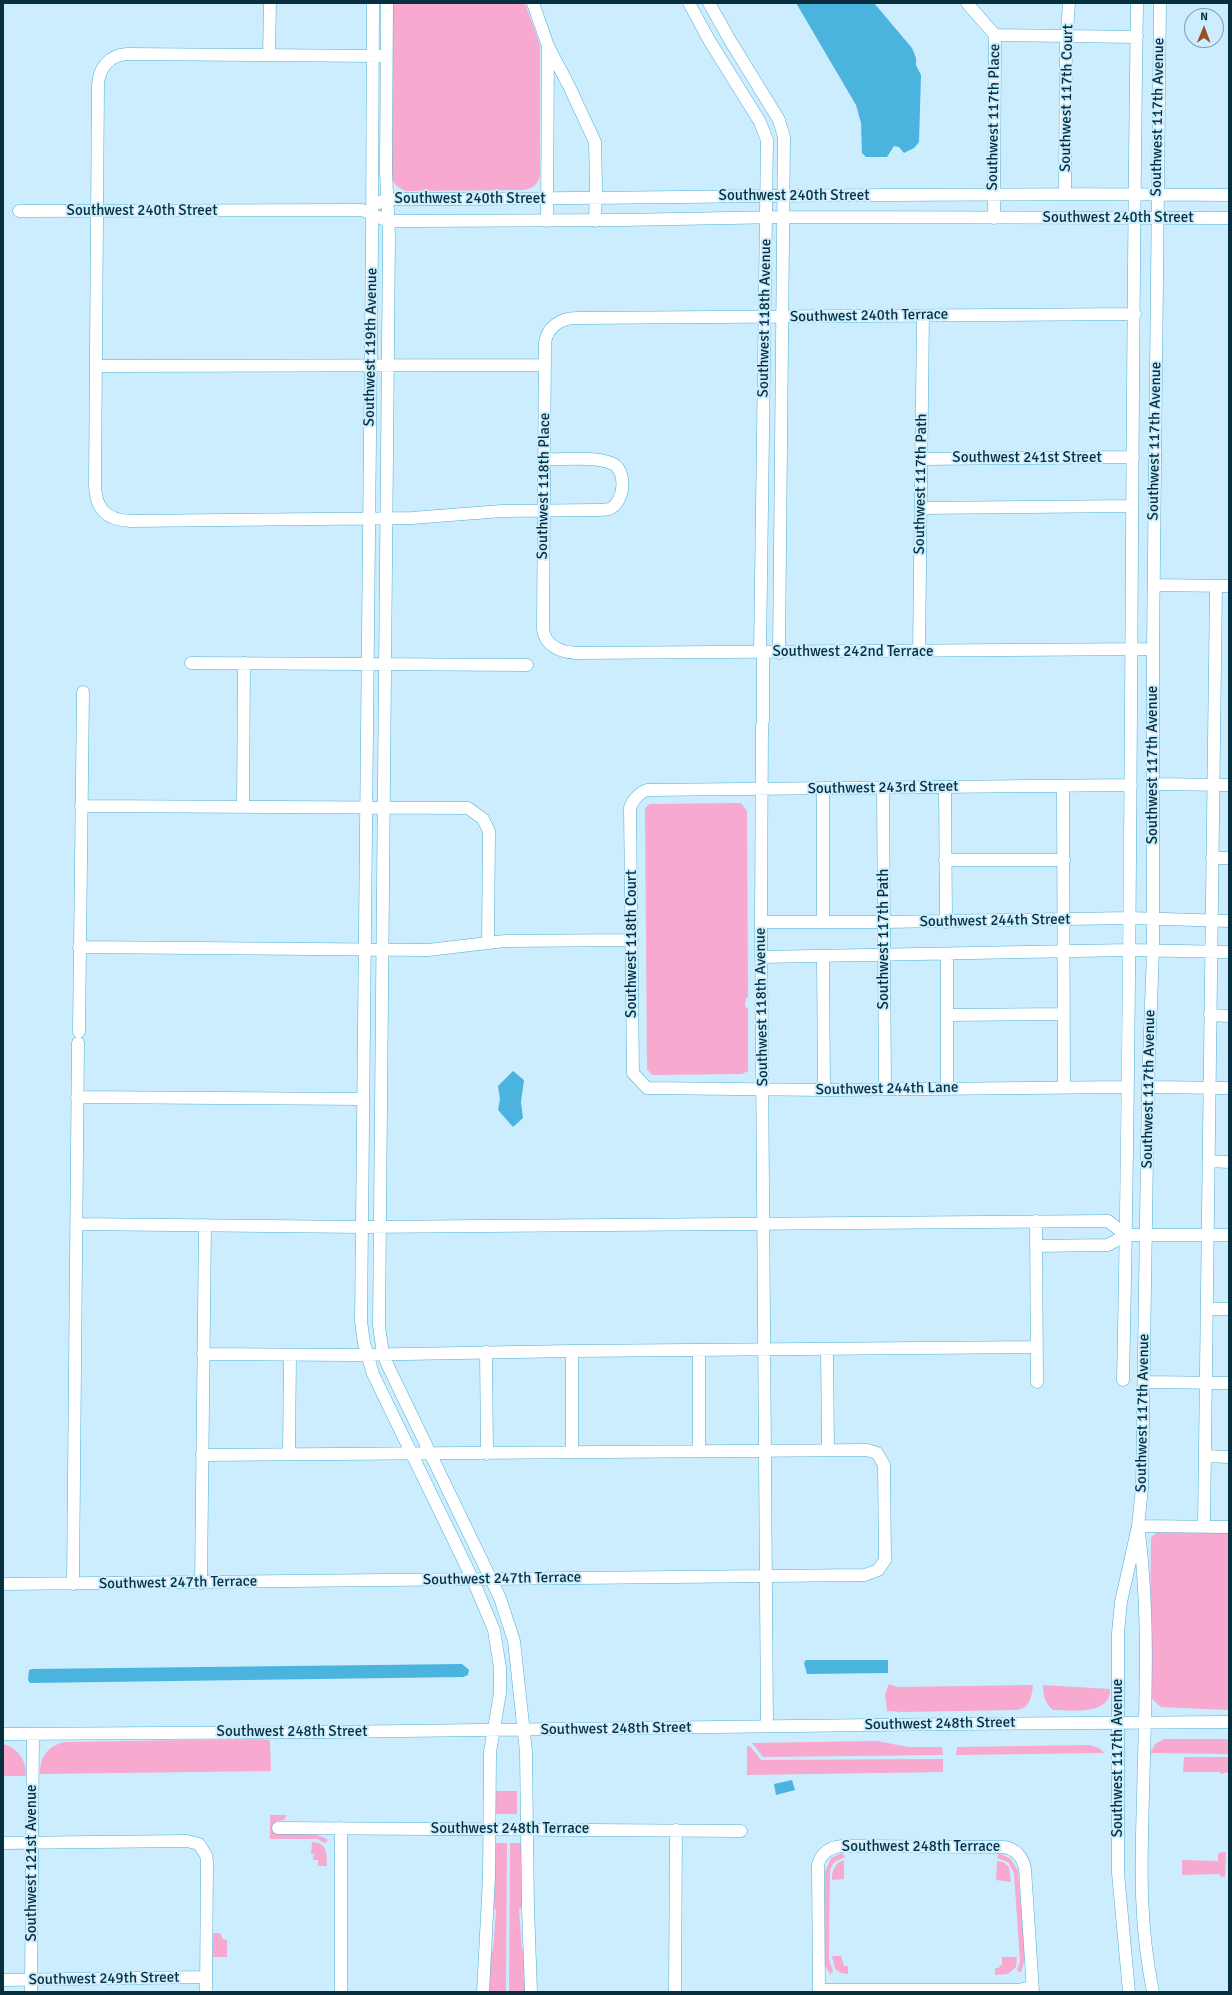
<!DOCTYPE html>
<html>
<head>
<meta charset="utf-8">
<style>
	body { margin:0 }
	#map { position:relative; width:1232px; height:1995px; overflow:hidden; background:#ccedfd; font-family:Signika,sans-serif }
	canvas { display:block }
	.frame { position:absolute; inset:0; border:4px solid #06303f; pointer-events:none }
	.north { position:absolute; left:1184px; top:8px; width:40px; height:40px; box-sizing:border-box; background:#ccedfd; border:1px solid #7da1b1; border-radius:50%; rotate:1deg; font-size:11px; font-weight:700; line-height:16px; text-align:center; color:#06303f }
	.north::after { content:''; display:block; margin:auto; width:14px; height:18px; background:#965028; clip-path:polygon(50% 0,100% 100%,50% 72%,0 100%) }
</style>
</head>
<body>
<div id="map">
<canvas width="1232" height="1995"></canvas>
<div class="frame"></div>
<div class="north">N</div>
</div>
<script>
const ctx = document.querySelector('canvas').getContext('2d');
ctx.lineJoin = 'round';
function paint(path, color) { ctx.fillStyle = color; ctx.fill(path, 'evenodd'); }
function strokePath(path, color, width, dash) { ctx.strokeStyle = color; ctx.lineWidth = width; ctx.lineCap = dash ? 'butt' : 'round'; ctx.setLineDash(dash || []); ctx.stroke(path); }
function label(font, color, halo, rows, align = 'center') {
  ctx.font = font + ' Signika,sans-serif'; ctx.lineWidth = 4; ctx.setLineDash([]); ctx.textBaseline = 'middle'; ctx.strokeStyle = halo; ctx.fillStyle = color; for (const [text, x, y, turn = 0] of rows) {
    ctx.save(); ctx.translate(x, y); ctx.rotate((+turn || 0) * Math.PI / 180); ctx.textAlign = isNaN(turn) ? turn : align; if (halo) ctx.strokeText(text, 0, 0); ctx.fillText(text, 0, 0); ctx.restore();
  }
}
paint(new Path2D(`
	M 391,3 L 525,3 L 540,45 L 540,175 C 538,185 533,188 524,190 L 406,191 C 396,187 394,184 390,175 Z
	M 741,803 L 747,811 L 748,997 L 746,998 L 745,1007 L 748,1008 L 748,1071 L 742,1074 L 652,1075 L 647,1069 L 645,809 L 648,805 L 651,804 Z
	M 1229,1530 L 1229,1710 L 1161,1707 L 1153,1700 L 1149,1691 L 1151,1538 L 1158,1531 Z
	M 889,1684 L 898,1687 L 1033,1685 C 1032,1696 1030,1708 1017,1710 L 902,1712 L 887,1711 L 885,1694 Z
	M 1043,1685 L 1110,1689 C 1111,1716 1071,1710 1053,1710 C 1045,1704 1043,1695 1043,1685 Z
	M 257,1739 L 269,1740 L 270,1742 L 271,1771 L 40,1774 C 40,1757 47,1746 65,1742 Z
	M 1164,1739 L 1229,1739 L 1229,1754 L 1150,1753 L 1155,1744 Z
	M 877,1741 L 908,1747 L 942,1747 L 943,1755 L 763,1757 L 752,1743 Z
	M 3,1744 C 18,1748 27,1761 26,1776 L 3,1776 Z
	M 1090,1745 L 1099,1748 L 1104,1753 L 956,1755 L 957,1747 Z
	M 747,1746 L 751,1747 L 761,1760 L 943,1759 L 943,1772 L 747,1775 Z
	M 1184,1757 L 1229,1757 L 1229,1772 L 1220,1774 L 1220,1772 L 1183,1772 Z
	M 495,1791 L 517,1791 L 517,1814 L 495,1814 Z
	M 270,1815 L 287,1815 L 284,1820 L 276,1821 L 276,1834 C 292,1834 315,1830 328,1840 L 325,1843 L 317,1839 L 270,1839 Z
	M 312,1842 C 327,1843 327,1853 327,1866 L 318,1866 L 318,1860 L 313,1860 L 314,1854 L 311,1854 Z
	M 496,1843 L 507,1843 L 506,1992 L 489,1992 L 490,1953 L 493,1950 L 496,1911 L 494,1907 Z
	M 510,1843 L 521,1843 L 522,1845 L 522,1907 L 519,1909 L 522,1949 L 526,1952 L 526,1992 L 509,1992 Z
	M 1221,1852 L 1226,1852 L 1225,1877 L 1220,1876 L 1220,1874 L 1182,1875 L 1182,1860 L 1218,1861 L 1218,1854 Z
	M 842,1853 L 845,1857 L 834,1862 L 830,1870 L 829,1959 L 833,1971 L 830,1974 L 824,1964 L 825,1872 L 831,1858 Z
	M 999,1853 L 1011,1859 L 1018,1871 L 1025,1958 L 1021,1973 L 1017,1970 L 1020,1962 L 1014,1873 L 1008,1862 L 997,1858 Z
	M 844,1860 L 844,1879 L 832,1880 C 832,1871 834,1863 844,1860 Z
	M 997,1861 L 1003,1862 L 1009,1867 L 1011,1882 L 996,1880 Z
	M 212,1933 L 220,1933 L 223,1939 L 227,1940 L 227,1957 L 212,1957 Z
	M 832,1956 L 841,1956 L 844,1966 L 848,1966 L 848,1974 L 841,1973 L 835,1969 Z
	M 1002,1957 L 1017,1957 L 1016,1967 L 1008,1974 L 995,1975 L 995,1968 L 999,1968 L 1000,1965 L 1002,1965 Z`), '#f7a9d0');
paint(new Path2D(`
	M 796,3 L 874,3 L 912,48 L 916,58 L 916,65 L 921,75 L 919,142 L 914,148 L 904,153 L 899,147 L 894,146 L 887,157 L 866,157 L 862,153 L 861,123 L 856,105 Z
	M 513,1071 L 524,1080 L 521,1102 L 523,1118 L 513,1127 L 498,1110 L 500,1099 L 498,1086 Z
	M 806,1660 L 888,1660 L 888,1673 L 807,1674 L 804,1663 Z
	M 462,1664 L 469,1670 L 468,1675 L 463,1677 L 30,1683 L 28,1680 L 29,1670 L 32,1669 Z
	M 792,1780 L 795,1790 L 776,1795 L 774,1784 Z`), '#4bb4de');
const minor = new Path2D(`
	M 373,3 L 372,240 L 361,1321 L 364,1343 L 373,1374 L 473,1580 L 494,1630 L 500,1668 L 500,1693 L 490,1752 L 489,1877 L 483,1992
	M 387,3 L 386,171 L 389,236 L 379,1326 L 383,1354 L 388,1366 L 500,1598 L 514,1641 L 526,1752 L 528,1908 L 531,1992
	M 533,3 L 548,46 L 569,86 L 595,142 L 596,186 L 595,221
	M 689,3 L 709,40 L 760,122 L 767,140 L 760,653
	M 709,3 L 731,42 L 779,120 L 784,137 L 779,653
	M 967,3 L 995,35 L 994,218
	M 995,35 L 1137,37
	M 269,55 L 270,3
	M 380,56 L 127,54 C 109,55 99,68 98,85 L 95,483 C 95,509 106,520 131,521 L 412,518 L 502,511 L 597,510 C 600,510 605,510 609,509 C 625,503 628,469 611,463 C 593,456 563,460 544,459
	M 1065,193 L 1066,46 L 1069,3
	M 379,203 L 386,199 L 412,199 C 685,198 957,192 1229,195
	M 19,211 L 362,210 L 388,221 L 412,221 L 623,220 L 783,217 L 1229,218
	M 547,221 L 548,47
	M 1135,314 L 577,318 C 562,318 547,326 545,343 L 543,629 C 545,646 560,652 576,653 L 1153,649
	M 96,366 L 545,365
	M 922,459 L 1133,457
	M 921,508 L 1132,506
	M 1154,585 L 1229,586
	M 919,652 L 923,316
	M 191,663 L 527,665
	M 763,721 L 763,653
	M 762,726 L 761,922 L 767,1726
	M 1154,784 L 1229,785
	M 1063,786 L 1064,1087
	M 883,788 L 885,1089
	M 945,788 L 946,922
	M 823,789 L 823,922
	M 81,806 L 468,808 L 483,819 L 489,831 L 488,943
	M 243,806 L 244,663
	M 1212,858 L 1229,858
	M 945,860 L 1064,860
	M 761,922 L 884,922 L 1129,918 L 1229,921
	M 79,947 L 428,950 L 505,941 L 632,940
	M 947,954 L 947,1088
	M 823,956 L 824,1090
	M 761,957 L 1129,950 L 1229,952
	M 947,1015 L 1064,1014
	M 1210,1015 L 1229,1016
	M 79,1032 L 83,692
	M 1127,1087 L 824,1090 L 647,1088 L 633,1073 L 630,808 C 632,801 640,792 647,790 L 1131,785
	M 1148,1087 L 1229,1088
	M 77,1097 L 363,1099
	M 1209,1161 L 1229,1162
	M 1036,1221 L 1037,1382
	M 76,1224 L 362,1227 L 1108,1221 L 1126,1235
	M 1126,1235 L 1229,1235
	M 1036,1246 L 1108,1245 L 1126,1235
	M 1207,1309 L 1229,1309
	M 827,1349 L 828,1450
	M 572,1351 L 572,1452
	M 486,1352 L 487,1454
	M 203,1354 L 351,1355 L 572,1351 L 1037,1347
	M 1123,1380 C 1133,921 1130,462 1137,3
	M 1144,1382 L 1229,1383
	M 699,1451 L 699,1350
	M 289,1454 L 290,1355
	M 1205,1456 L 1229,1457
	M 1138,1526 L 1229,1527
	M 1204,1526 L 1216,586
	M 1139,1533 C 1150,1620 1145,1709 1143,1796 C 1141,1866 1139,1923 1153,1992
	M 201,1583 L 205,1225
	M 3,1584 L 865,1575 L 878,1570 L 885,1560 L 884,1465 L 877,1453 L 867,1450 L 202,1455
	M 73,1584 L 78,1043
	M 3,1734 L 326,1732 L 950,1724 L 1229,1722
	M 278,1828 L 741,1831
	M 3,1843 L 187,1841 L 199,1844 L 206,1855 L 207,1861 L 206,1992
	M 3,1980 L 206,1977
	M 819,1990 L 1018,1990 L 1032,1987
	M 31,1992 L 33,1734
	M 341,1992 L 341,1828
	M 675,1992 L 676,1830
	M 819,1992 L 818,1865 C 821,1853 830,1847 842,1846 L 1004,1847 C 1016,1849 1023,1857 1025,1869 L 1033,1992
	M 1129,1992 L 1118,1873 L 1118,1633 L 1121,1602 L 1138,1526 L 1142,1488 L 1148,1087 L 1153,950 L 1153,649 L 1160,3`);
strokePath(minor, '#52aed3', 13);
strokePath(minor, '#fff', 12);
label('15px', '#06303f', '#ccedfd', [
	["Southwest 117th Court",1067,98,-89],
	["Southwest 117th Place",994,117,-89],
	["Southwest 117th Avenue",1158,117,-89],
	["Southwest 240th Street",794,196],
	["Southwest 240th Street",470,199],
	["Southwest 240th Street",142,211],
	["Southwest 240th Street",1118,218],
	["Southwest 240th Terrace",869,316,-1],
	["Southwest 118th Avenue",765,318,-89],
	["Southwest 119th Avenue",371,347,-89],
	["Southwest 117th Avenue",1155,441,-89],
	["Southwest 241st Street",1027,458],
	["Southwest 117th Path",921,484,-89],
	["Southwest 118th Place",544,486,-89],
	["Southwest 242nd Terrace",853,652],
	["Southwest 117th Avenue",1153,765,-90],
	["Southwest 243rd Street",883,788,-1],
	["Southwest 244th Street",995,921,-1],
	["Southwest 117th Path",884,939,-90],
	["Southwest 118th Court",632,944,-90],
	["Southwest 118th Avenue",762,1007,-91],
	["Southwest 244th Lane",887,1089,-1],
	["Southwest 117th Avenue",1149,1089,-89],
	["Southwest 117th Avenue",1143,1413,-89],
	["Southwest 247th Terrace",502,1579,-1],
	["Southwest 247th Terrace",178,1583,-1],
	["Southwest 248th Street",940,1724,-1],
	["Southwest 248th Street",616,1729,-1],
	["Southwest 248th Street",292,1732],
	["Southwest 117th Avenue",1118,1758,-90],
	["Southwest 248th Terrace",510,1829],
	["Southwest 248th Terrace",921,1847],
	["Southwest 121st Avenue",32,1863,-90],
	["Southwest 249th Street",104,1979,-1]
]);
</script>
</body>
</html>
